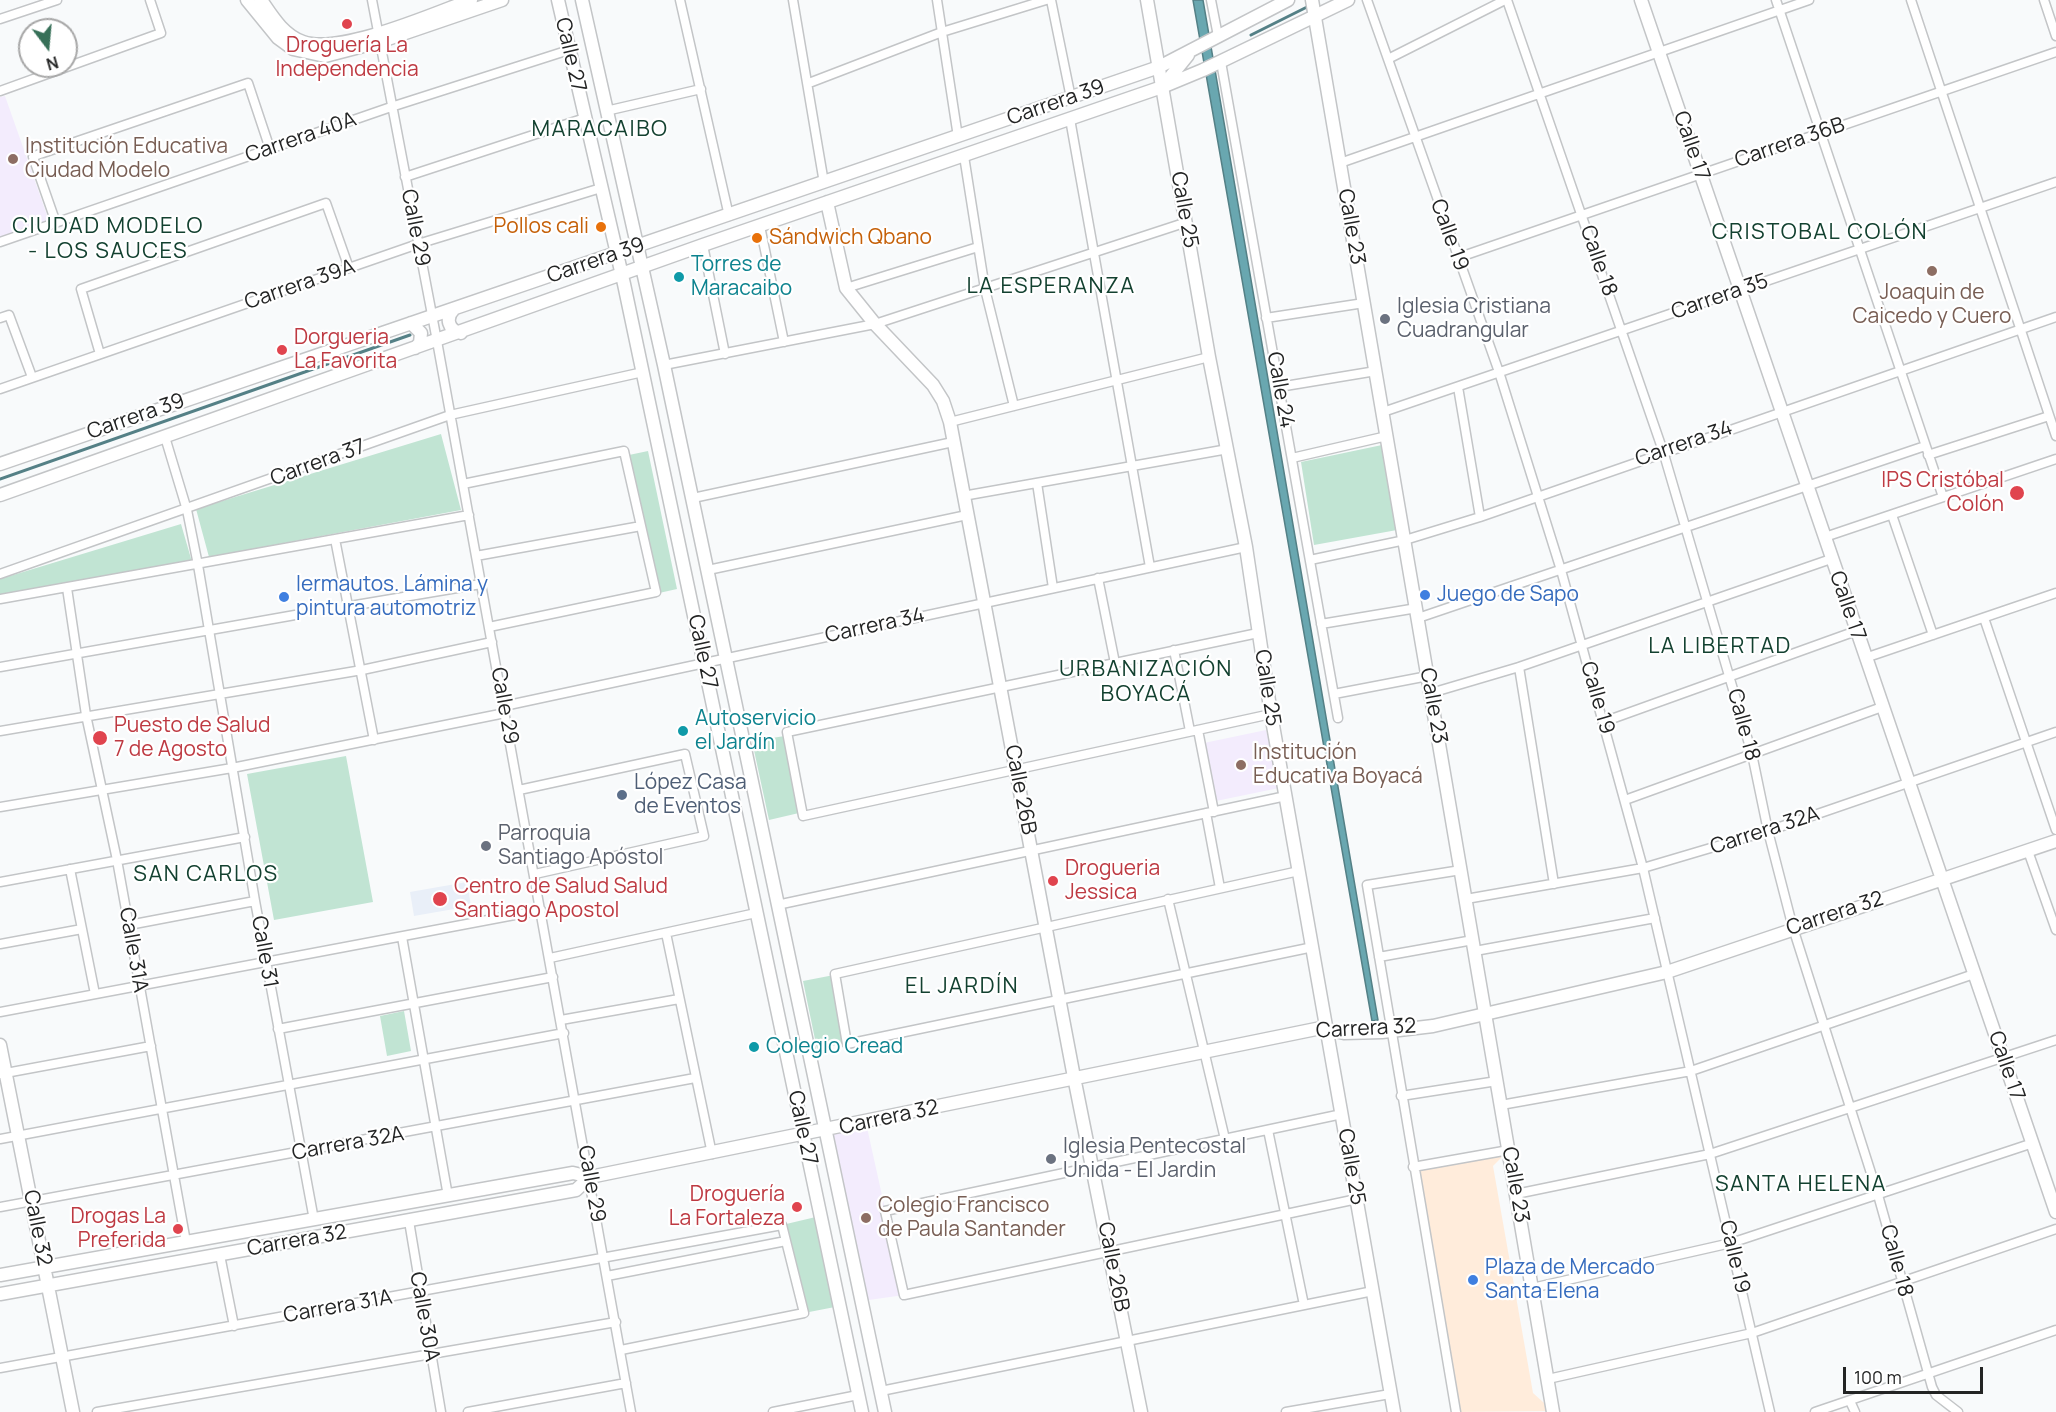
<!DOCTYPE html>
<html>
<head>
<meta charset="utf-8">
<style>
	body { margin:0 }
	#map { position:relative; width:2056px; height:1412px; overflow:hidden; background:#f8fafb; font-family:Manrope,sans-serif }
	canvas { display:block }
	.north { position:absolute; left:18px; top:18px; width:60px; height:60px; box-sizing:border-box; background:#fff; border:2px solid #a7a7a7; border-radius:50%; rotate:164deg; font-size:16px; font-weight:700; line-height:24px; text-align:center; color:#232424 }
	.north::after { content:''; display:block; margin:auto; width:21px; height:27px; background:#377058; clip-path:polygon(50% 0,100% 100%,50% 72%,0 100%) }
	.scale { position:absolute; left:1843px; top:1367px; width:140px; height:27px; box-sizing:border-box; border:3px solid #232424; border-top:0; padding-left:8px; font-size:18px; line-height:21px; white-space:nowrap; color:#232424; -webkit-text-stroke:4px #fff; paint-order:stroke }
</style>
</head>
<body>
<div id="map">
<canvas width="2056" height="1412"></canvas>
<div class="north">N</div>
<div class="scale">100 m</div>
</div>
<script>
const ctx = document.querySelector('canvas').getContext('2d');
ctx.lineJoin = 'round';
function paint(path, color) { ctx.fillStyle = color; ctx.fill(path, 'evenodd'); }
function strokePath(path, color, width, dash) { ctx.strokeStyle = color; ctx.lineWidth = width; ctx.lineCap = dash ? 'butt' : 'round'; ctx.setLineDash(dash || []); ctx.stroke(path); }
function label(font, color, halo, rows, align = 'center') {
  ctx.font = font + ' Manrope,sans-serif'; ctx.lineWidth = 4.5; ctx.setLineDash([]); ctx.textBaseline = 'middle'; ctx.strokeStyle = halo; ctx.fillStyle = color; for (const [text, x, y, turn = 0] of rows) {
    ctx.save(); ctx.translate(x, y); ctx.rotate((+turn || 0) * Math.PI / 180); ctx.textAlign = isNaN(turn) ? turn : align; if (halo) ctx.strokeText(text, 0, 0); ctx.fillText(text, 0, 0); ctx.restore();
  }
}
paint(new Path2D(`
	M 1509,1150 L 1493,1166 L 1533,1393 L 1553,1411 L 1456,1412 L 1413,1167 Z`), '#ffecdb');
paint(new Path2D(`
	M 467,882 L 471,906 L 414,916 L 410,892 Z`), '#e9eff8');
paint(new Path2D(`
	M 5,96 L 49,221 L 0,239 L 0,97 Z
	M 1266,730 L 1279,788 L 1216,801 L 1204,743 Z
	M 866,1123 L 904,1295 L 862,1301 L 826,1131 Z`), '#f3ecfd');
paint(new Path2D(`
	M 441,434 L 461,510 L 209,557 L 196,509 Z
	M 1382,445 L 1397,530 L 1314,545 L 1301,462 Z
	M 648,451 L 677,589 L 659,593 L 629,455 Z
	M 181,524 L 192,562 L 0,596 L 0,579 Z
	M 785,736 L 799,813 L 769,820 L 752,741 Z
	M 346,756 L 373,902 L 274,920 L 247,774 Z
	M 834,975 L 845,1043 L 817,1049 L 803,981 Z
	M 404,1011 L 411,1051 L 387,1056 L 380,1016 Z
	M 820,1216 L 840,1306 L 804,1313 L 782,1225 Z`), '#c1e4d3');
const water = new Path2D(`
	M 1193,0 L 1203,0 L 1378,1020 L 1372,1021 Z`);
paint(water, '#69a7b0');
strokePath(water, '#548086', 1.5);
strokePath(new Path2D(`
	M 1251,35 L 1309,6
	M 0,479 L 410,335`), '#548086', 3);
const street = new Path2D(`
	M 372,0 L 437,341 L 631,1412
	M 680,0 L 729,216
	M 793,0 L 824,183
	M 937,0 L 958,137
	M 1051,0 L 1071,98
	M 1211,0 L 1218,36
	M 1367,0 L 1499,372 L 1561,570 L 1643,868 L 1770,1412
	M 1507,0 L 1663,451 L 1752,754 L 1768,831 L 1793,928 L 1878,1195 L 1932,1387 L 1936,1395 L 1958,1412
	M 1776,0 L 1943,497
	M 1911,0 L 2056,436
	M 2044,0 L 2056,36
	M 0,19 L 57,0
	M 1388,59 L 1505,0
	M 1221,62 L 1338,718
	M 809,83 L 942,32 L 1046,0
	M 0,91 L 161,33 L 150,0
	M 606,111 L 701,89
	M 1070,119 L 1150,567
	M 964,156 L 985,289 L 1014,406
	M 1340,163 L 1809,0
	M 405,177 L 585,118
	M 56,223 L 33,157 L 37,155 L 248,83 L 270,149
	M 760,226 L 784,342
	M 0,242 L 391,107 L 569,50
	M 703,245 L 725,354
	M 1457,258 L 2056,52
	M 846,288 L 978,247
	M 0,318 L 9,315 L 32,377
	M 1266,318 L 1364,303
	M 100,354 L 81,289 L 326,203 L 349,268
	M 664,365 L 875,324 L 1187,222
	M 1279,387 L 1376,371
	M 1458,387 L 1480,517
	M 0,389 L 418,244 L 601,188
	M 1383,412 L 2056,182
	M 950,422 L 1209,357
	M 165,437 L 187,510 L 198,565 L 255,901 L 314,1220
	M 1928,455 L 2049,416
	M 1292,458 L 1387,436
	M 1037,483 L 1053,588
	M 463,484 L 624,451 L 656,592 L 489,627
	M 963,496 L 1228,449
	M 693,498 L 953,442
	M 1892,515 L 1933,635
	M 1825,537 L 2056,459
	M 335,539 L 374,740
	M 476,556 L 641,526
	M 1310,560 L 1405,540 L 1480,517 L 2056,317
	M 708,570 L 967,515
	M 0,574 L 450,415 L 643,372
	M 1098,578 L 1115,663
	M 67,588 L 86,715 L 117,860 L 186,1242
	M 0,599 L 469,515
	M 350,606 L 481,584
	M 1418,618 L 1925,446
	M 1984,618 L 2056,830
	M 1321,624 L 1417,608
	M 1258,633 L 787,732 L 803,816 L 1271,714
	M 1174,650 L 1190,731
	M 1865,658 L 2056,593
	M 0,667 L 295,615
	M 1519,667 L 1554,884
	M 1431,693 L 1519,667 L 1831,559
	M 1334,694 L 1428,676
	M 504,706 L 1246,547
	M 1603,722 L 1856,631
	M 1198,730 L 1214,812
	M 0,731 L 362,670 L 492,642
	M 519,790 L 685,754 L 704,836 L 535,874
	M 1625,800 L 1882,707
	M 0,807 L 232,768 L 505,713
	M 1206,813 L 1220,888
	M 2028,851 L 2056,930
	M 70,869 L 95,994
	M 1299,871 L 835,974 L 847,1044 L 1313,947
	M 0,882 L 245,837
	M 1168,899 L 1225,1139
	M 1466,899 L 1643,868 L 1768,831 L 2056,732
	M 777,905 L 1286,796
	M 129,925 L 255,901
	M 666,933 L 712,1154
	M 402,937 L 448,1196
	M 0,944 L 82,929
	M 1475,951 L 1655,918
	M 1379,957 L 1473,940
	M 550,958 L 756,913
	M 0,1012 L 541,910
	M 561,1020 L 679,999
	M 278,1029 L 553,977
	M 0,1074 L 151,1046
	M 1401,1096 L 1497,1081
	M 1501,1105 L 1691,1071 L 1974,974
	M 1342,1114 L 885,1211 L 904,1295 L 1357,1199
	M 1268,1130 L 1304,1305
	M 0,1139 L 564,1033
	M 1413,1167 L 1509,1150
	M 1516,1194 L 1710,1154 L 2056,1040
	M 0,1207 L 695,1078
	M 409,1221 L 441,1412
	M 220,1255 L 234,1326
	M 607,1276 L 786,1241
	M 1532,1288 L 1731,1243 L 2033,1143
	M 0,1368 L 782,1225 L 804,1313 L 621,1350
	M 1548,1379 L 1752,1333 L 2056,1229
	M 881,1391 L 1373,1291
	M 1850,1401 L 1855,1412
	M 97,1412 L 616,1322
	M 468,1412 L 626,1383
	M 773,1412 L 858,1395
	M 1286,1412 L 1390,1394
	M 1456,1412 L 1367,885 L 1461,870
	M 1815,1412 L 2056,1330`);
const secondary = new Path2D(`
	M 247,0 L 278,38 L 293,49 L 325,56 L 379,42 L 502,0
	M 261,0 C 272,16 283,35 303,42 C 340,55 433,14 471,0
	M 558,0 L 624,284 L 862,1412
	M 582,0 L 664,365 L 885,1412
	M 1641,0 L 2056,1212
	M 1163,86 L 1188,55
	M 827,202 L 846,288 L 875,324 L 933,385 L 943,401 L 950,422 L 1073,1072 L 1141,1412
	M 454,309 C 445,318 448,330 461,333
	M 411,323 L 421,333 L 420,343 L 415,348
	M 0,464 L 1159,67 L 1288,0
	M 0,495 L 703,245 L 1162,87 L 1203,70 L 1348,0
	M 0,1045 L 73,1412
	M 0,1275 L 573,1173 L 590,1177 L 1321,1028 L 1344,1033 L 1382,1032 L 1433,1026 L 1667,972 L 2056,841
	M 0,1294 L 576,1190 L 590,1177`);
const primary = new Path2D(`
	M 1147,0 L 1209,357 L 1246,547 L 1271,714 L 1394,1412
	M 1312,0 L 1553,1412`);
strokePath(street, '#c3c5c7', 11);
strokePath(secondary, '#c3c5c7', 15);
strokePath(primary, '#c3c5c7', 15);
strokePath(street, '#fff', 8);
strokePath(secondary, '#fff', 12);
strokePath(primary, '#fff', 12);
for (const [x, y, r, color] of [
	[347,24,6,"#e0444e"],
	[13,159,6,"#8d6e63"],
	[601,227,6,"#e8710a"],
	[757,238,6,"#e8710a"],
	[1932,271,6,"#8d6e63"],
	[679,277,6,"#0f9aa8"],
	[1385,319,6,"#6b7280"],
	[282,350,6,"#e0444e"],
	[2017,493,8,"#e0444e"],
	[1425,595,6,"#3f7fe0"],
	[284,597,6,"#3f7fe0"],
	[683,731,6,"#0f9aa8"],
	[100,738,8,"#e0444e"],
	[1241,765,6,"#8d6e63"],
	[622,795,6,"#5c6f8a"],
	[486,846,6,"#6b7280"],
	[1053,881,6,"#e0444e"],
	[440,899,8,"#e0444e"],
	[754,1047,6,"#0f9aa8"],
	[1051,1159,6,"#6b7280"],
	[797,1207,6,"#e0444e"],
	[866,1218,6,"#8d6e63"],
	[178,1229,6,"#e0444e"],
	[1473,1280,6,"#3f7fe0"]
]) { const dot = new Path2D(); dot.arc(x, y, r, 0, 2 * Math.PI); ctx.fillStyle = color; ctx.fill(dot); strokePath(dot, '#fff', 2); }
label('21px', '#be3a42', '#fff', [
	["Droguería La",347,46,"center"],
	["Independencia",347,70,"center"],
	["Dorgueria",294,338],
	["La Favorita",294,362],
	["IPS Cristóbal",2004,481,"right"],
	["Colón",2004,505,"right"],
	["Puesto de Salud",114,726],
	["7 de Agosto",114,750],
	["Drogueria",1065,869],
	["Jessica",1065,893],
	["Centro de Salud Salud",454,887],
	["Santiago Apostol",454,911],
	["Droguería",785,1195,"right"],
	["La Fortaleza",785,1219,"right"],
	["Drogas La",166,1217,"right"],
	["Preferida",166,1241,"right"]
], 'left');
label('21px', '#232424', '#fff', [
	["Calle 27",570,55,77],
	["Carrera 39",1056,103,-19],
	["Carrera 40A",301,138,-19],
	["Carrera 36B",1790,143,-19],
	["Calle 17",1691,146,71],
	["Calle 25",1184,210,80],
	["Calle 23",1351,227,80],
	["Calle 29",415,228,79],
	["Calle 19",1449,235,70],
	["Carrera 39",596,261,-19],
	["Calle 18",1598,261,71],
	["Carrera 39A",300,285,-19],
	["Carrera 35",1720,297,-19],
	["Calle 24",1280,390,80],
	["Carrera 39",136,417,-19],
	["Carrera 34",1684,444,-19],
	["Carrera 37",318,463,-20],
	["Calle 17",1847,606,71],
	["Carrera 34",875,626,-12],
	["Calle 27",702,652,78],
	["Calle 25",1267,688,81],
	["Calle 19",1597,698,74],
	["Calle 29",504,706,80],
	["Calle 23",1433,706,80],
	["Calle 18",1743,725,75],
	["Calle 26B",1020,790,79],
	["Carrera 32A",1765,831,-18],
	["Carrera 32",1835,914,-18],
	["Calle 31A",133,950,80],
	["Calle 31",264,952,80],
	["Carrera 32",1366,1029,-3],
	["Calle 17",2006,1066,71],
	["Carrera 32",889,1118,-12],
	["Calle 27",802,1128,78],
	["Carrera 32A",348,1144,-10],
	["Calle 25",1351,1167,80],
	["Calle 29",591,1184,80],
	["Calle 23",1515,1185,80],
	["Calle 32",37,1228,79],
	["Carrera 32",297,1241,-10],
	["Calle 19",1734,1257,77],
	["Calle 18",1896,1261,75],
	["Calle 26B",1113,1267,79],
	["Carrera 31A",338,1307,-10],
	["Calle 30A",424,1317,80]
]);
label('21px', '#785e54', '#fff', [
	["Institución Educativa",25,147],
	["Ciudad Modelo",25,171],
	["Joaquin de",1932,293,"center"],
	["Caicedo y Cuero",1932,317,"center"],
	["Institución",1253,753],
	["Educativa Boyacá",1253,777],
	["Colegio Francisco",878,1206],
	["de Paula Santander",878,1230]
], 'left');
label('21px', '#c56008', '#fff', [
	["Pollos cali",589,227],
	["Sándwich Qbano",769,238,"left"]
], 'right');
label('21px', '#0d838f', '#fff', [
	["Torres de",691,265],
	["Maracaibo",691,289],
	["Autoservicio",695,719],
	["el Jardín",695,743],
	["Colegio Cread",766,1047]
], 'left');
label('21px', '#5b616d', '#fff', [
	["Iglesia Cristiana",1397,307],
	["Cuadrangular",1397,331],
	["Parroquia",498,834],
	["Santiago Apóstol",498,858],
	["Iglesia Pentecostal",1063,1147],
	["Unida - El Jardin",1063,1171]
], 'left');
label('21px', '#366cbe', '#fff', [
	["lermautos. Lámina y",296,585],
	["pintura automotriz",296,609],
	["Juego de Sapo",1437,595],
	["Plaza de Mercado",1485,1268],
	["Santa Elena",1485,1292]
], 'left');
label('21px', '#4e5e75', '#fff', [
	["López Casa",634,783],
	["de Eventos",634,807]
], 'left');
ctx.letterSpacing = '1.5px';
label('22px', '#134130', '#fff', [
	["MARACAIBO",600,130],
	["CIUDAD MODELO",108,227],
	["- LOS SAUCES",108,252],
	["CRISTOBAL COLÓN",1820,233],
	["LA ESPERANZA",1051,287],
	["LA LIBERTAD",1720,647],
	["URBANIZACIÓN",1146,670],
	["BOYACÁ",1146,695],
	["SAN CARLOS",206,875],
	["EL JARDÍN",962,987],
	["SANTA HELENA",1801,1185]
]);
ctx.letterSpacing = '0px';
</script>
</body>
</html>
